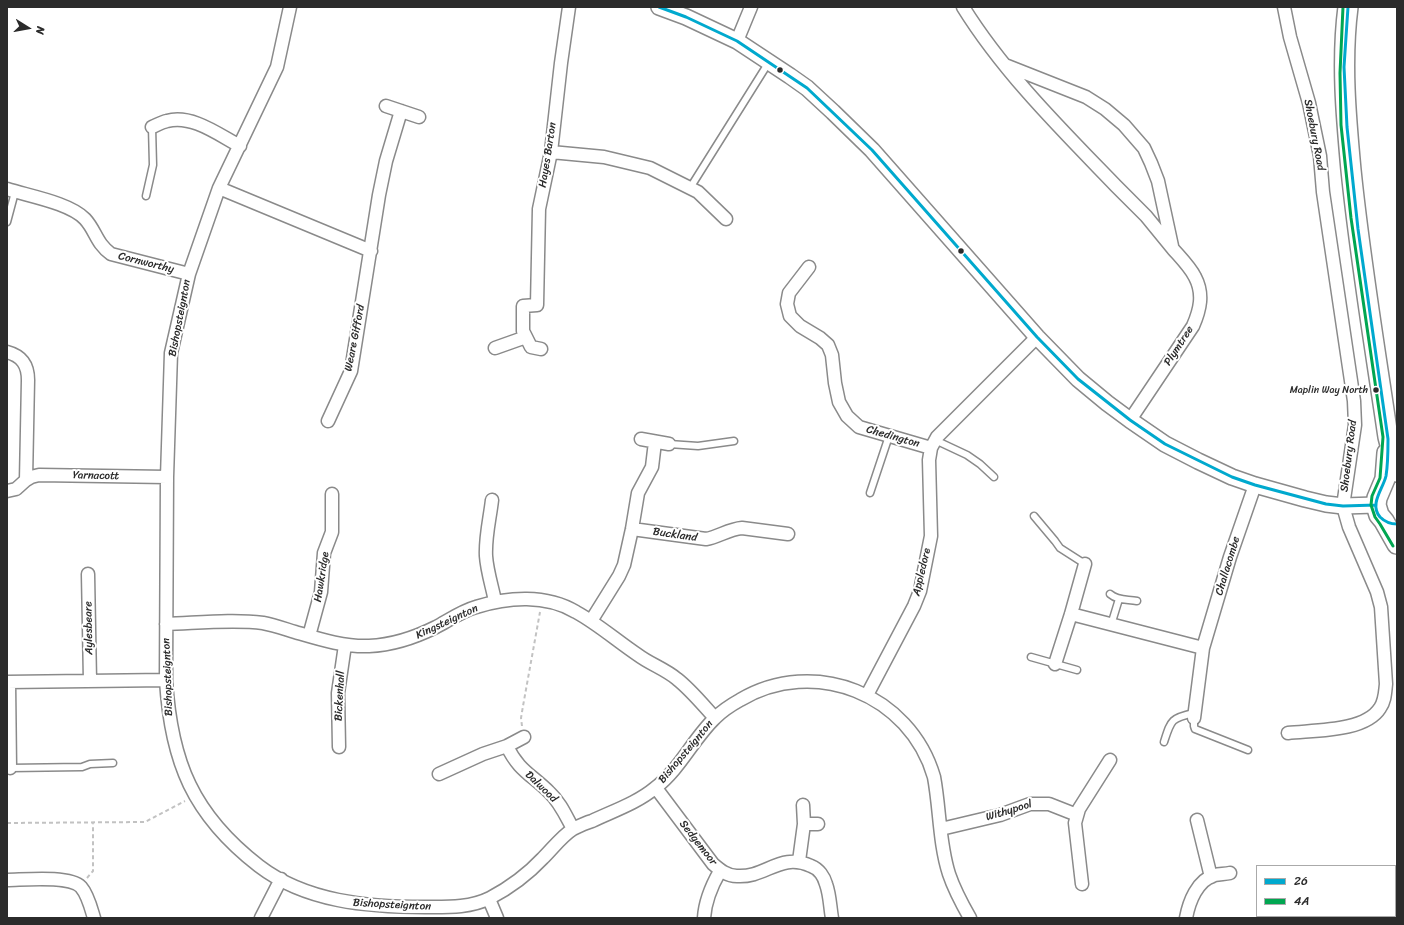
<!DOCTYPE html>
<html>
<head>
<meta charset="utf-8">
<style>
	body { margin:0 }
	#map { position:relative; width:1404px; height:925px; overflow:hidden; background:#fff; font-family:Sriracha,sans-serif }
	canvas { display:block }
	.frame { position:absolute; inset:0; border:8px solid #2b2b2b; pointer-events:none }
	.legend { position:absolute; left:1256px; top:865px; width:140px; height:52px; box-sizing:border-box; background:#fff; border:1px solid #aaa; margin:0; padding:5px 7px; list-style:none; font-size:12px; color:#2b2b2b }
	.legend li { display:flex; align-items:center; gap:8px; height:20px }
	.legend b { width:20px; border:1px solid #aaa }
	.north { position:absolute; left:8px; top:8px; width:40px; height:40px; -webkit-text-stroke:3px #fff; paint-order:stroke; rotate:101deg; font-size:11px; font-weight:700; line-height:16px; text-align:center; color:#2b2b2b }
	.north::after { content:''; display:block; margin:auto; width:14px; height:18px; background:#2b2b2b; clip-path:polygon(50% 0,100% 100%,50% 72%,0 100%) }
</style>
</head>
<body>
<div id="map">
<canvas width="1404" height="925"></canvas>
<div class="frame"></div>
<ul class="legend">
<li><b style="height:5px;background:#00a9ce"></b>26</li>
<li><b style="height:5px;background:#00a651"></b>4A</li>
</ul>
<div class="north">N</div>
</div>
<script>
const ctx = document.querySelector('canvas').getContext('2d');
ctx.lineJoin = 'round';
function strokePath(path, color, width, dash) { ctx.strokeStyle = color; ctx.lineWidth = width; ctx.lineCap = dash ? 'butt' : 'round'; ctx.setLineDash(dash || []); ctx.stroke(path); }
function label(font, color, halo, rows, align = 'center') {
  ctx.font = font + ' Sriracha,sans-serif'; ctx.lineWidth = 4; ctx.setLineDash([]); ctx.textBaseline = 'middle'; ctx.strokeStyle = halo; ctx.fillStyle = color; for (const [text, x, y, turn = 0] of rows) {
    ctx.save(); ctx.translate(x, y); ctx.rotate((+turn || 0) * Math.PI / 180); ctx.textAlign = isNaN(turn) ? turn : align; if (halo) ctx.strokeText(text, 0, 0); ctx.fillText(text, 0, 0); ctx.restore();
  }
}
const service = new Path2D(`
	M 690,188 L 769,62
	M 146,196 L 153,165 L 152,127
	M 7,222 L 15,192
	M 935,440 L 967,455 L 980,464 L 994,477
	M 669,444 L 698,446 L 734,441
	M 870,493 L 889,436
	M 1034,516 L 1055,541 L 1060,548 L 1085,564
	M 1110,594 C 1118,601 1128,599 1137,601
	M 1111,625 L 1119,599
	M 1031,657 L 1077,670
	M 1194,718 L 1194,726 L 1195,729 L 1248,750
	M 1164,742 C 1171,720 1171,718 1194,713
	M 10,768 L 82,767 L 90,764 L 113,763`);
const minor = new Path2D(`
	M 290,7 L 277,67 L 219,188 L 189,274 L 171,353 L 167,477 L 166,680 C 171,762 193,815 259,866 C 306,902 368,907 425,907 C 447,907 470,908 490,898 C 511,887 528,874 543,858 C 553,848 562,836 573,829 C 579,826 585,823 592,821 C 613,811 637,803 655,788 C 680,769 693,739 715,718 C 722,711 731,705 740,700 C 814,656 910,694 934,777 C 940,809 939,843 949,874 C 954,889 962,904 970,918
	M 963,7 C 1004,73 1062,130 1116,186 C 1126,196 1136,206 1146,216 C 1155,227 1164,238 1173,249 C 1180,257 1190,267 1195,277 C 1204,294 1200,310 1193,326 L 1130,420
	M 1284,7 L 1290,37 L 1309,103 L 1320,156 L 1323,192 L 1354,401 L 1355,425 L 1343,506 L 1349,527 L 1377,592 L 1381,607 L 1386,684 C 1385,693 1385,701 1380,708 C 1365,732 1314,730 1288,733
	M 737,41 L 751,7
	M 1005,65 L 1086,97 L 1105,109 L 1124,125 L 1144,148 L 1151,163 L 1158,181 L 1172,246
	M 386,106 L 419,117
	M 152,127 C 157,125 162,122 167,121 C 192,114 219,135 240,146
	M 551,152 L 604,157 L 650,168 L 698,192 L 726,219
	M 219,188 L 371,251
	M 7,189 C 29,196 70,203 85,219 C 96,231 96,243 111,254 L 189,274
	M 809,267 L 789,293 L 787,304 L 790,316 L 800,326 L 820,338 L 828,345 L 832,355 L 835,383 L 839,402 L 847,416 L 859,427 L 931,448
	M 495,348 L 526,337
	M 541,349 L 531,347 L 523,331 L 523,306 L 537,305 L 539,209 L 551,152 L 561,63 L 569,7
	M 7,352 C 22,356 28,365 28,380 L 26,480 L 16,489 L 7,491
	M 328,421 L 351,371 L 379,195 L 386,161 L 401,111
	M 641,439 L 669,444
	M 26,480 L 31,477 L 39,475 L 167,477
	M 492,500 C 490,518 485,537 486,556 C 487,571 492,586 495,601
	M 632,529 L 706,539 C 718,537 729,529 742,528 L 788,534
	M 88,574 L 90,681
	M 1071,614 L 1203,648
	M 591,621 L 619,576 L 624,565 L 632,529 L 638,493 L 652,467 L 655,442
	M 166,624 C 197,623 233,619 263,623 C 274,625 285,629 295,632 C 319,639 344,647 369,646 C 393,645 414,638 436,627 C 449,620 462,611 476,607 C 508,597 546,594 576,612 C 598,624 617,641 638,655 C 650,664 665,669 677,679 C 691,690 703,705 715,718
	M 309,636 L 321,592 L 324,553 L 332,532 L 332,494
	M 1055,664 L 1071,614 L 1085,564
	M 7,682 L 166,680
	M 9,682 L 10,768
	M 867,695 L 914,606 L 920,591 L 931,536 L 929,460 L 931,448 L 937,437 L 1037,337
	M 1194,718 L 1203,648 L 1230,557 L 1255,485
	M 507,746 C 518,770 532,775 549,792 C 560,802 566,816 573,829
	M 339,747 L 338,693 L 345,645
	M 439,774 L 483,754 L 507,746 L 524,737
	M 656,788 L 713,864 C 720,870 727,876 737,876 C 766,878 780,852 811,866 C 819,869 824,877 826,884 C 830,895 830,907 832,918
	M 1197,820 L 1211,877
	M 804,824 L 818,824
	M 941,829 L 1000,815 L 1030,804 L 1049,804 L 1077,815
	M 799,861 L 804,824 L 803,805
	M 7,880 C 23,880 69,875 81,887 C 88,895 91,908 94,918
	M 1082,884 L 1075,823 L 1079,809 L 1110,760
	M 489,899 L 497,918
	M 261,918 L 281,879
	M 704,918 C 705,901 712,885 720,871
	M 1186,918 C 1189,902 1197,880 1215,875 C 1219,874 1225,874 1230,873`);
const tertiary = new Path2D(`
	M 659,7 L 686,17 L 737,41 L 790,76 L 807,88 L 833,112 L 872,150 L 1037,337 L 1078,379 L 1107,403 L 1130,420 L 1165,444 L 1198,461 L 1232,477 L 1255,485 L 1305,499 L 1326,504 L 1343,506 L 1376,505`);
const primary = new Path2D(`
	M 1348,7 C 1341,61 1346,116 1351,170 C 1360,259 1375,348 1388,437 L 1397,472
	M 1387,453 L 1385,479 L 1377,498 L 1376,505 L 1379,515 L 1384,521 L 1397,544`);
strokePath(service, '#8a8a8a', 9);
strokePath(minor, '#8a8a8a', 15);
strokePath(tertiary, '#8a8a8a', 18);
strokePath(primary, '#8a8a8a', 22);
strokePath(new Path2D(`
	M 522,726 L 521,718 L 523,706 L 540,612
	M 7,823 L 145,822 L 185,801
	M 87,878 L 93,871 L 93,822`), '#c2c2c2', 2, [4, 3]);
strokePath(service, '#fff', 6);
strokePath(minor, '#fff', 12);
strokePath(tertiary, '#fff', 15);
strokePath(primary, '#fff', 19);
strokePath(new Path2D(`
	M 659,7 L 686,17 L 737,41 L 807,88 L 872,150 L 1037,337 L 1078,379 L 1130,420 L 1165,444 L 1232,477 L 1255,485 L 1326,504 L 1343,506 L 1376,505
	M 1348,7 L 1344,67 L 1347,127 L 1358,229 L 1388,439 C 1388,451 1388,464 1386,476 C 1383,489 1369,504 1380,517 C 1385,522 1391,524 1397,524`), '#00a9ce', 3);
strokePath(new Path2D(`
	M 1343,7 L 1340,73 L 1341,125 L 1351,218 L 1383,437 L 1380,478 L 1372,496 L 1371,505 L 1375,517 L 1380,524 L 1393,546`), '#00a651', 3);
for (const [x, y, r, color] of [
	[780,70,3.5,"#2b2b2b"],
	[961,251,3.5,"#2b2b2b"],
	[1376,390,3.5,"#2b2b2b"]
]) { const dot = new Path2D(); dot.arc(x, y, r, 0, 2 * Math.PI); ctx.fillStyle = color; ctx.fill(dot); strokePath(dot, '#fff', 1.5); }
label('10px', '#2b2b2b', '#fff', [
	["Maplin Way North",1368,390]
], 'right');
label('11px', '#2b2b2b', '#fff', [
	["Shoebury Road",1314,135,79],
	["Hayes Barton",548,155,-81],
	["Cornworthy",146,263,14],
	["Bishopsteignton",180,318,-79],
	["Weare Gifford",355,338,-79],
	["Plymtree",1179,346,-57],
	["Chedington",893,437,16],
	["Shoebury Road",1349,456,-83],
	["Yarnacott",96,476,1],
	["Buckland",675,535,8],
	["Challacombe",1228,566,-73],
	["Appledore",922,572,-77],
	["Hawkridge",322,577,-81],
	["Kingsteignton",447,622,-25],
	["Aylesbeare",89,628,-91],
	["Bishopsteignton",168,677,-92],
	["Bickenhall",340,696,-87],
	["Bishopsteignton",686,752,-50],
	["Dalwood",541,787,44],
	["Withypool",1009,811,-17],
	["Sedgemoor",698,843,52],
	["Bishopsteignton",392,905,3]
]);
</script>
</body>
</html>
